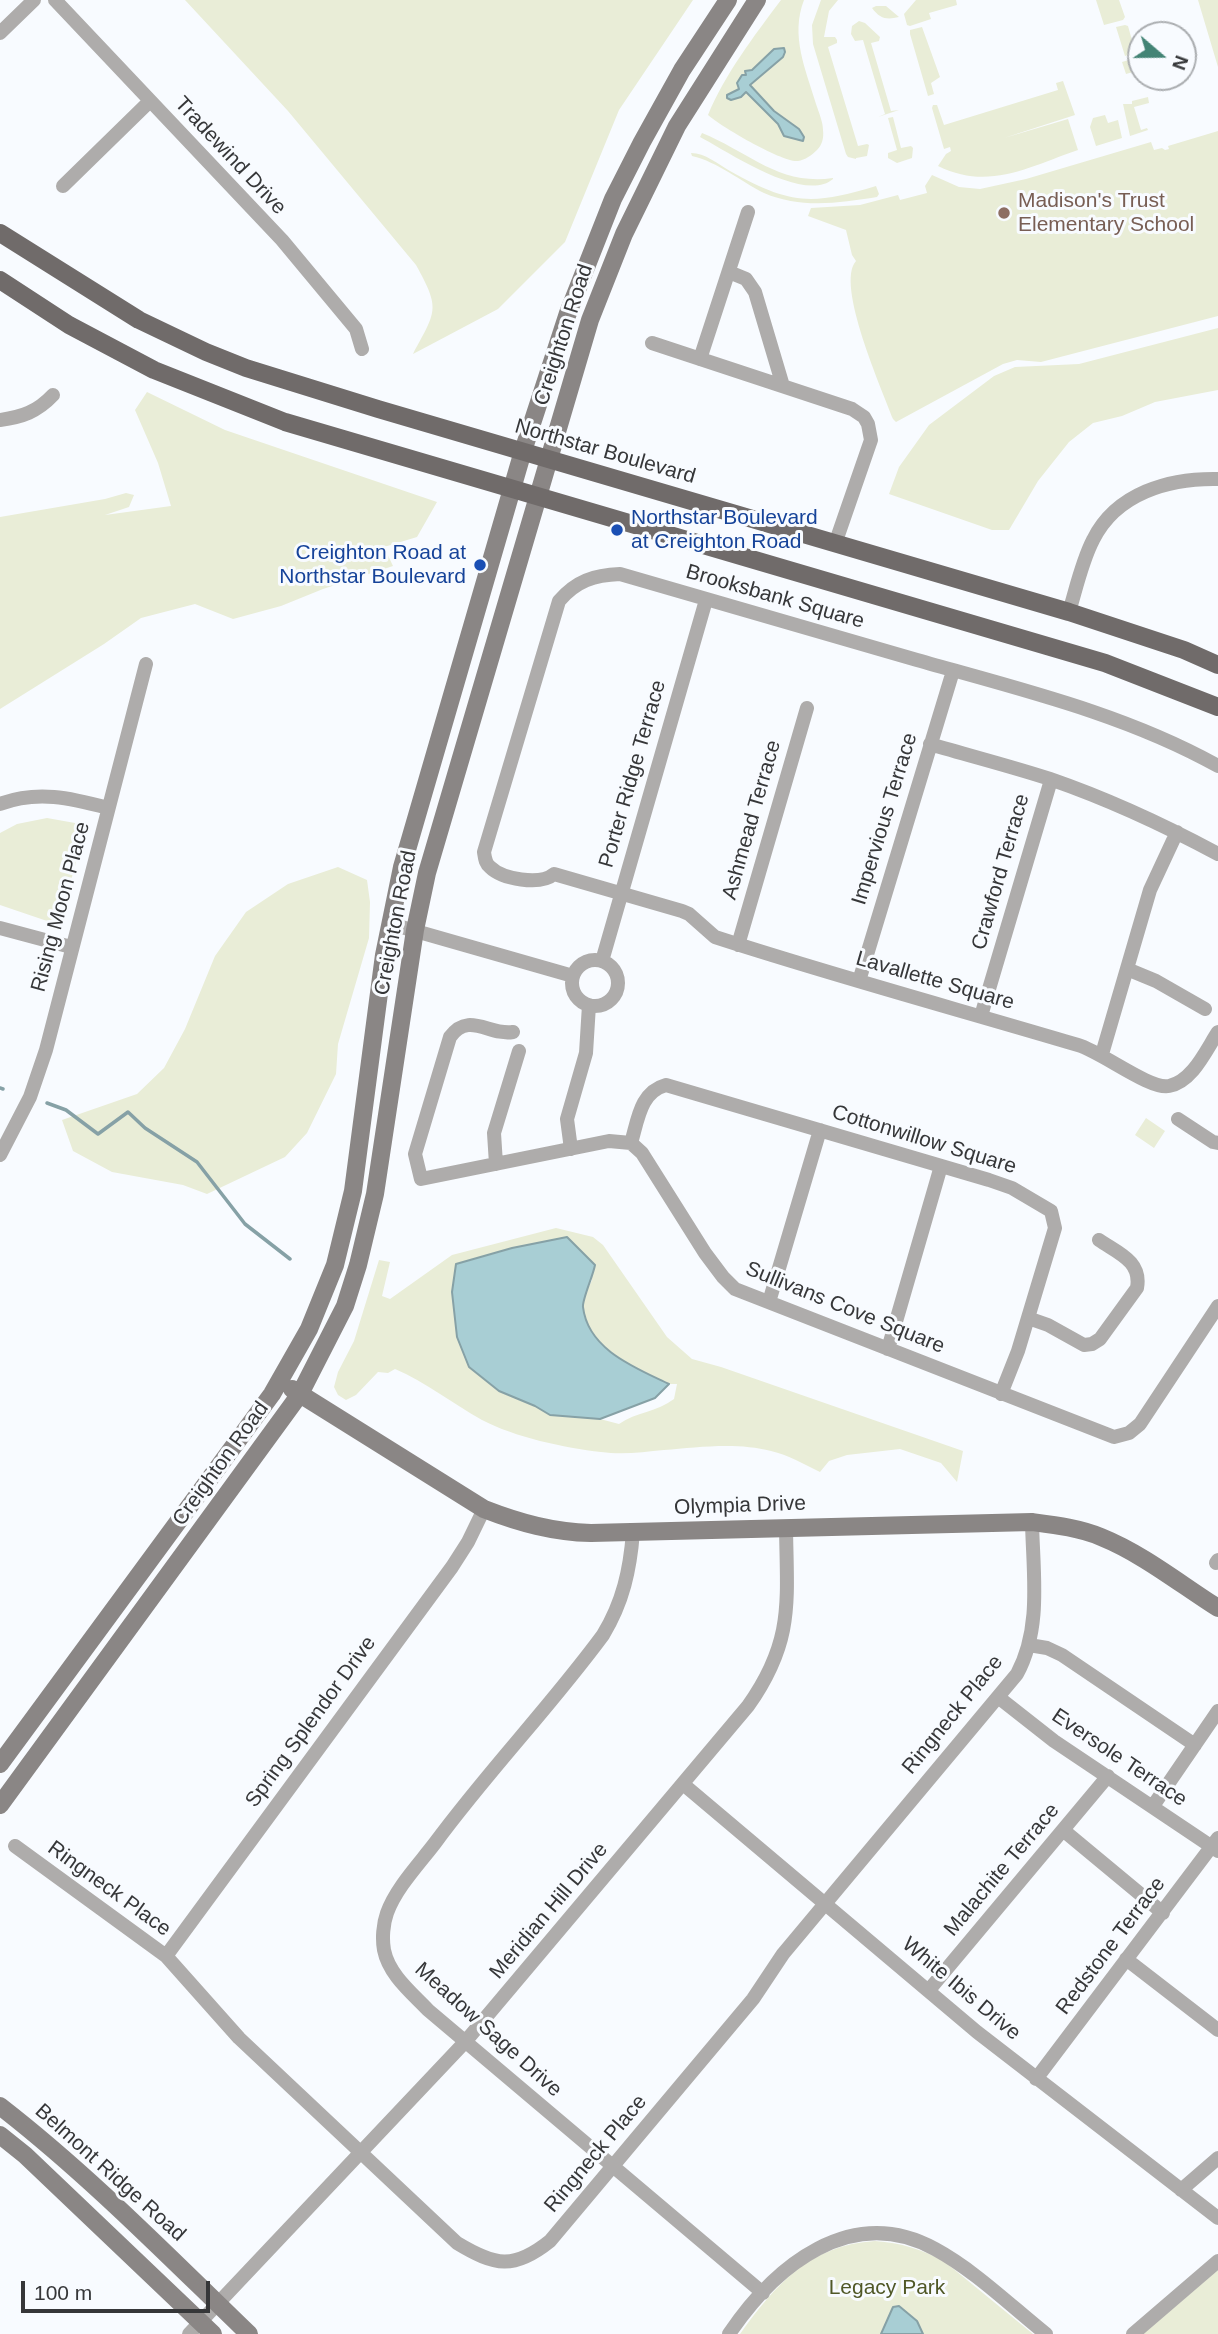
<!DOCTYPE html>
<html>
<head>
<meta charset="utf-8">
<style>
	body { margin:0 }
	#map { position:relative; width:1218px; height:2334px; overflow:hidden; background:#f8fbff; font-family:Helvetica,sans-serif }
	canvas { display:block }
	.north { position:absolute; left:1127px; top:21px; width:70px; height:70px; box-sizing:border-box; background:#f8fbff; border:2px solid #aaadb0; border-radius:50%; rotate:110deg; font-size:19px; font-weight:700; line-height:28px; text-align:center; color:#363739 }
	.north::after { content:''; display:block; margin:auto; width:24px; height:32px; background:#438475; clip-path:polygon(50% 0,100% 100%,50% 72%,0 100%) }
	.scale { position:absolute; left:21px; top:2281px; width:189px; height:32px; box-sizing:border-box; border:4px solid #363739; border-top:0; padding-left:9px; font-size:21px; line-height:24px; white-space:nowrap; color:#363739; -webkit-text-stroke:5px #f8fbff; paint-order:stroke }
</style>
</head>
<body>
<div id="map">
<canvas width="1218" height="2334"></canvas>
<div class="north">N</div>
<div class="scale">100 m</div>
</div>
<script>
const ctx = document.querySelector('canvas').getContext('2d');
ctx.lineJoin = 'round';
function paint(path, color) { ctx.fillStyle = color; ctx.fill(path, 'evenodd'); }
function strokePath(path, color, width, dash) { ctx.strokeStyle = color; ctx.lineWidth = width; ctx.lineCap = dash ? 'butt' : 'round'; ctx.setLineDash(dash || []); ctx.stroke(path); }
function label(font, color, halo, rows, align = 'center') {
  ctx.font = font + ' Helvetica,sans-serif'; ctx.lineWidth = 6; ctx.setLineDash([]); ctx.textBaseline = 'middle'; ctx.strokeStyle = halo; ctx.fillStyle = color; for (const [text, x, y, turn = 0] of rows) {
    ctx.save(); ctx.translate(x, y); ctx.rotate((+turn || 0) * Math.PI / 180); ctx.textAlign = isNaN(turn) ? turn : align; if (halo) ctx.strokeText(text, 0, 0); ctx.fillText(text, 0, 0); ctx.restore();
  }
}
paint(new Path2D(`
	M 185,0 L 693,0 L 619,110 L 565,242 L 498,309 L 413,354 C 436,311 441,310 416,265 L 288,111 Z
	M 781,0 L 804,0 C 790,36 806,70 816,104 C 819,113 823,122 823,130 C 824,138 822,145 817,150 C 812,155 805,160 798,161 C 783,163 720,126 708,115 C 725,74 754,36 781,0 Z
	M 821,0 L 838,0 L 829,11 L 824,37 L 835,37 L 837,40 L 837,43 L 828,47 L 858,146 L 867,144 L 869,145 L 867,156 L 856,158 L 856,159 L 848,157 L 846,154 L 813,44 L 812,25 Z
	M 916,0 L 956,0 L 957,5 L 929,13 L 931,19 L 910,26 L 907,25 L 904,14 Z
	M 1096,0 L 1119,0 L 1125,17 L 1123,20 L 1104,25 Z
	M 1198,0 L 1218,0 L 1218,67 Z
	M 876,6 L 886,6 L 899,17 C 887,20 880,19 872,8 Z
	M 859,21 L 865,23 L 880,37 L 879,41 L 871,43 L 891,111 L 899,110 L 878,117 L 885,114 L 863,40 L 855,41 L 851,34 L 852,26 Z
	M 1125,25 L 1128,26 L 1135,51 L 1133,54 L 1125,56 L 1116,27 Z
	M 922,27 L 940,77 L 931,83 L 934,94 L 928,96 L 910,34 L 910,30 Z
	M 1135,58 L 1138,60 L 1140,70 L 1126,74 L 1122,62 Z
	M 1063,81 L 1075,115 L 1004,138 L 1068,119 L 1078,150 C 1028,167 989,191 938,166 L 946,154 L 951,151 L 950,147 L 944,149 L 932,108 L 933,105 L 937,105 L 944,125 L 1058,90 L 1056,83 Z
	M 1148,97 L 1149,103 L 1134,107 L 1141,130 L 1147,128 L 1148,130 L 1130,136 L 1123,104 L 1132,104 L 1132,101 Z
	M 1105,115 L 1108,123 L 1118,120 L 1122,138 L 1096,146 L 1090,127 L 1093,118 Z
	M 893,117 L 901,148 L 911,146 L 913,148 L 912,158 L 897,163 L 888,158 L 888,153 L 897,150 L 888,118 Z
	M 1218,131 L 1218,316 L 1041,362 L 1017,360 L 1003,364 L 896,422 L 893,419 C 882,389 835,284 856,261 L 852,255 L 846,230 L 808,216 L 811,208 L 860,205 L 898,195 L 900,200 L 927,193 L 925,186 L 932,175 L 959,187 L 980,189 L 1026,179 L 1151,142 L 1154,150 L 1162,148 L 1165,150 L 1169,149 L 1168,146 Z
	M 702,133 C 749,152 779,186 833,178 L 833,179 C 804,204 727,151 700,137 Z
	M 691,153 C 705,153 718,164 730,171 C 789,204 811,206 876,186 L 879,194 L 877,197 C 839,203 801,209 764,193 C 740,181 718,162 692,156 Z
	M 1218,328 L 1218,390 L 1155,402 L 1122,416 L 1093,423 L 1069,442 L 1038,481 L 1009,530 L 992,530 L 889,494 L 899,467 L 929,425 L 994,376 L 1015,367 L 1079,364 Z
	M 147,392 L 225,430 L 437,502 L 417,537 L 384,547 L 393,566 L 323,589 L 281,606 L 233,619 L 195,604 L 141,618 L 104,644 L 0,709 L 0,517 L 105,499 L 126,493 L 134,495 L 129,507 L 105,515 L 171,506 L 158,463 L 135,410 Z
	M 47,818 L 75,823 L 81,839 L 74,871 L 62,906 L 50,922 L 0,905 L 0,833 L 17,824 Z
	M 338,867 L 367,880 L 370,902 L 369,938 L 338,1044 L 336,1074 L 307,1133 L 285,1157 L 207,1194 L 183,1185 L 112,1172 L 73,1151 L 62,1120 L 137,1094 L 164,1068 L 185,1029 L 215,956 L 246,912 L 288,884 Z
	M 1146,1118 L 1165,1131 L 1154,1148 L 1135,1135 Z
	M 556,1228 L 593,1237 L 603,1245 L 667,1337 L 692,1359 L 721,1367 L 963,1451 L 957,1482 L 941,1463 L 900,1449 L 847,1455 L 829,1461 L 820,1472 C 804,1464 788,1455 771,1451 C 738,1442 698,1447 664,1450 C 643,1452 623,1455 601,1452 C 565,1448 514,1437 482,1420 C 453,1404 426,1382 395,1369 L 388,1373 L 378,1372 L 356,1395 L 346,1400 L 338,1395 L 334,1387 L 338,1372 L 354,1341 L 379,1260 L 390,1262 L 382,1296 L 390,1299 L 452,1255 ZM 566,1237 L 592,1280 C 589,1287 582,1299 583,1306 C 585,1347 638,1369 669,1384 L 677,1384 L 674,1399 C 657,1412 636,1412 619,1424 L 600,1419 L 550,1415 L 535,1406 L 499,1391 L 457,1264 L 512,1248 Z
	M 875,2241 C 901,2243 922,2249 945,2262 L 1033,2334 L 740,2334 C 776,2284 810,2245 875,2241 Z
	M 1218,2270 L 1218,2334 L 1143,2334 Z`), '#e9edd7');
const water = new Path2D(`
	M 784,48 L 785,52 L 783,57 L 750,85 L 774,111 L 799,129 L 804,137 L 803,141 L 784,136 L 778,124 L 746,92 L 741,97 L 731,100 L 727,98 L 727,95 L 739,89 L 737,83 L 742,75 L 746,75 L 745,71 L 752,70 L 774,49 Z
	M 567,1237 L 595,1265 C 593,1276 582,1300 583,1307 C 588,1350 636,1368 669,1384 L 655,1398 L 600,1419 L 550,1415 L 535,1406 L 499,1391 L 469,1367 L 457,1337 L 452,1292 L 456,1264 L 512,1248 Z
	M 899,2306 L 917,2321 L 923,2334 L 881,2334 L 893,2307 Z`);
paint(water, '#a8ced4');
strokePath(water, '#86a1a6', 2);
strokePath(new Path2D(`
	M 0,1088 L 3,1089
	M 47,1103 L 66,1110 L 98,1134 L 128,1112 L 145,1128 L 197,1162 L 245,1224 L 290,1259`), '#86a1a6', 3.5);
strokePath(new Path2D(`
	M 55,0 L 282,240 L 356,329 L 362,349
	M 0,33 L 34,0
	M 63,186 L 150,101
	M 729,272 L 746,279 L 755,292 L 783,386
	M 652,343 L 852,409 L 864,417 L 868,424 L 871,440 L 835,544
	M 700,359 L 748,212
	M 0,420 C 22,417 37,412 53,395
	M 1069,612 C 1076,589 1082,561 1093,540 C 1116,493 1169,478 1218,479
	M 930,744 C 970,756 1010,766 1050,779 C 1108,799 1164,825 1218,854
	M 1218,766 C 1125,714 1019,689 917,660 C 818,632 719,603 620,574 C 594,575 576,581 559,601 L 484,852 C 485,858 485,863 490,867 C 502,879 540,886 554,874 L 682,911 L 689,914 L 715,937 C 835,976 957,1009 1078,1045 C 1102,1052 1150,1090 1169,1086 C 1193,1081 1206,1050 1218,1032
	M 0,804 C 37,790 71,798 108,808
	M 391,924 L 573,976
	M 0,928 L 71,947
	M 738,945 L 807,708
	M572 983a23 23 0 1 1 46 0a23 23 0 1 1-46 0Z
	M 602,961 L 706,600
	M 1127,969 L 1156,981 L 1205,1009
	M 859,981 L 953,671
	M 981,1016 L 1051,780
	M 513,1032 C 489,1036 469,1011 450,1037 L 415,1154 L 421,1179 L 609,1141 L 631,1143 L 642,1153 L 705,1253 L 723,1277 L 735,1289 L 1114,1437 L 1129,1433 L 1140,1424 L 1218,1306
	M 1102,1054 L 1150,890 L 1177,832
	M 1178,1119 L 1213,1142 L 1218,1143
	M 631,1143 C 638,1120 640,1092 666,1085 L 989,1180 L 1012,1188 L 1051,1211 L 1055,1228 L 1018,1351 L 1001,1394
	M 571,1149 L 567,1119 L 586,1053 L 589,1005
	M 0,1155 L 30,1097 L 46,1050 L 146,664
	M 496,1164 L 494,1133 L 519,1051
	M 769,1302 L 820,1130
	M 1028,1318 L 1048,1325 L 1084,1345 L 1092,1344 L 1100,1339 L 1137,1288 C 1142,1261 1118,1253 1099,1240
	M 888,1349 L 941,1166
	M 633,1532 C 630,1570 623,1602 603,1635 C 550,1707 488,1771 435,1843 C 419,1864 396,1888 387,1913 C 383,1924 382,1939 384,1950 C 389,1975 412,1993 428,2010 L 763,2293
	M 1216,1563 L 1218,1560
	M 1029,1645 L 1047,1648 L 1062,1655 L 1195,1745
	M 998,1697 L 1054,1741 L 1218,1851
	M 683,1784 L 977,2032 L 1218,2218
	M 1153,1806 L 1218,1711
	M 1063,1830 L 1163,1913
	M 15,1846 L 166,1956 L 239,2038 L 457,2243 C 495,2266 514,2270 550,2241 L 753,1999 L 783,1954 L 1017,1674 C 1042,1628 1033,1573 1032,1522
	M 166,1956 L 452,1567 L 468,1542 L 484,1509
	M 1126,1959 L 1218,2030
	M 929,1990 L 1108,1776
	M 1036,2079 L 1218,1838
	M 1181,2190 L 1218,2158
	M 189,2334 L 465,2042 L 748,1706 C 794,1641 787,1602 786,1528
	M 729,2334 C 775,2266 851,2203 935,2249 C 974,2270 1011,2306 1046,2334
	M 1133,2334 L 1218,2261`), '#aeacab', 14);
strokePath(new Path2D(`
	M 292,1389 L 484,1509 C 520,1523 553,1532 591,1533 L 1032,1522 C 1055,1525 1080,1528 1101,1537 C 1143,1554 1180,1584 1218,1608
	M 0,1764 L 272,1394 L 309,1329 L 335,1265 L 353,1191 L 384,955 L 402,867 L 523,451 L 568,313 L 613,199 L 642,142 L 682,70 L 728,0
	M 0,1805 L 300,1394 L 345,1306 L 358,1265 L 375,1194 L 415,930 L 427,873 L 590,320 L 624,234 L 677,126 L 757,0
	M 0,2106 C 89,2175 168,2256 249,2334
	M 0,2135 L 25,2155 L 213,2334`), '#8a8685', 18);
strokePath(new Path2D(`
	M 0,233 L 139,320 L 206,352 L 246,368 L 378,409 L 1069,612 L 1184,650 L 1218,665
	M 0,280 L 69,325 L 154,370 L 285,422 L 1105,663 L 1218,707`), '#706b6a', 18);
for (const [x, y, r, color] of [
	[1004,213,7,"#8d6e63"],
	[617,530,7,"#1a4fb4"],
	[480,565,7,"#1a4fb4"]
]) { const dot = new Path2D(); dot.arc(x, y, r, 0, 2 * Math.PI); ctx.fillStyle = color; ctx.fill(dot); strokePath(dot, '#f8fbff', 2.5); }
label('21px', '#363739', '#f8fbff', [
	["Tradewind Drive",230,156,47],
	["Creighton Road",564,335,-72],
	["Northstar Boulevard",605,452,16],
	["Brooksbank Square",775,597,16],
	["Porter Ridge Terrace",633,774,-74],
	["Impervious Terrace",885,819,-73],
	["Ashmead Terrace",752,820,-74],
	["Crawford Terrace",1001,872,-74],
	["Rising Moon Place",61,907,-75],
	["Creighton Road",396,923,-79],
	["Lavallette Square",935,981,16],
	["Cottonwillow Square",924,1140,17],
	["Sullivans Cove Square",845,1308,22],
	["Creighton Road",221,1464,-54],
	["Olympia Drive",740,1506,-2],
	["Ringneck Place",953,1715,-51],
	["Spring Splendor Drive",311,1722,-54],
	["Eversole Terrace",1119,1758,34],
	["Malachite Terrace",1002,1870,-50],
	["Ringneck Place",109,1889,36],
	["Meridian Hill Drive",549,1911,-50],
	["Redstone Terrace",1111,1946,-53],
	["White Ibis Drive",961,1989,40],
	["Meadow Sage Drive",488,2030,42],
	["Ringneck Place",596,2154,-50],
	["Belmont Ridge Road",110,2173,42]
]);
label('21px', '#785e54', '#f8fbff', [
	["Madison's Trust",1018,201],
	["Elementary School",1018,225]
], 'left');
label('21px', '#164399', '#f8fbff', [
	["Northstar Boulevard",631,518],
	["at Creighton Road",631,542],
	["Creighton Road at",466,553,"right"],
	["Northstar Boulevard",466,577,"right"]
], 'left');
label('21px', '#505827', '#f8fbff', [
	["Legacy Park",887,2288]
]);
</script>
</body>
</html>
